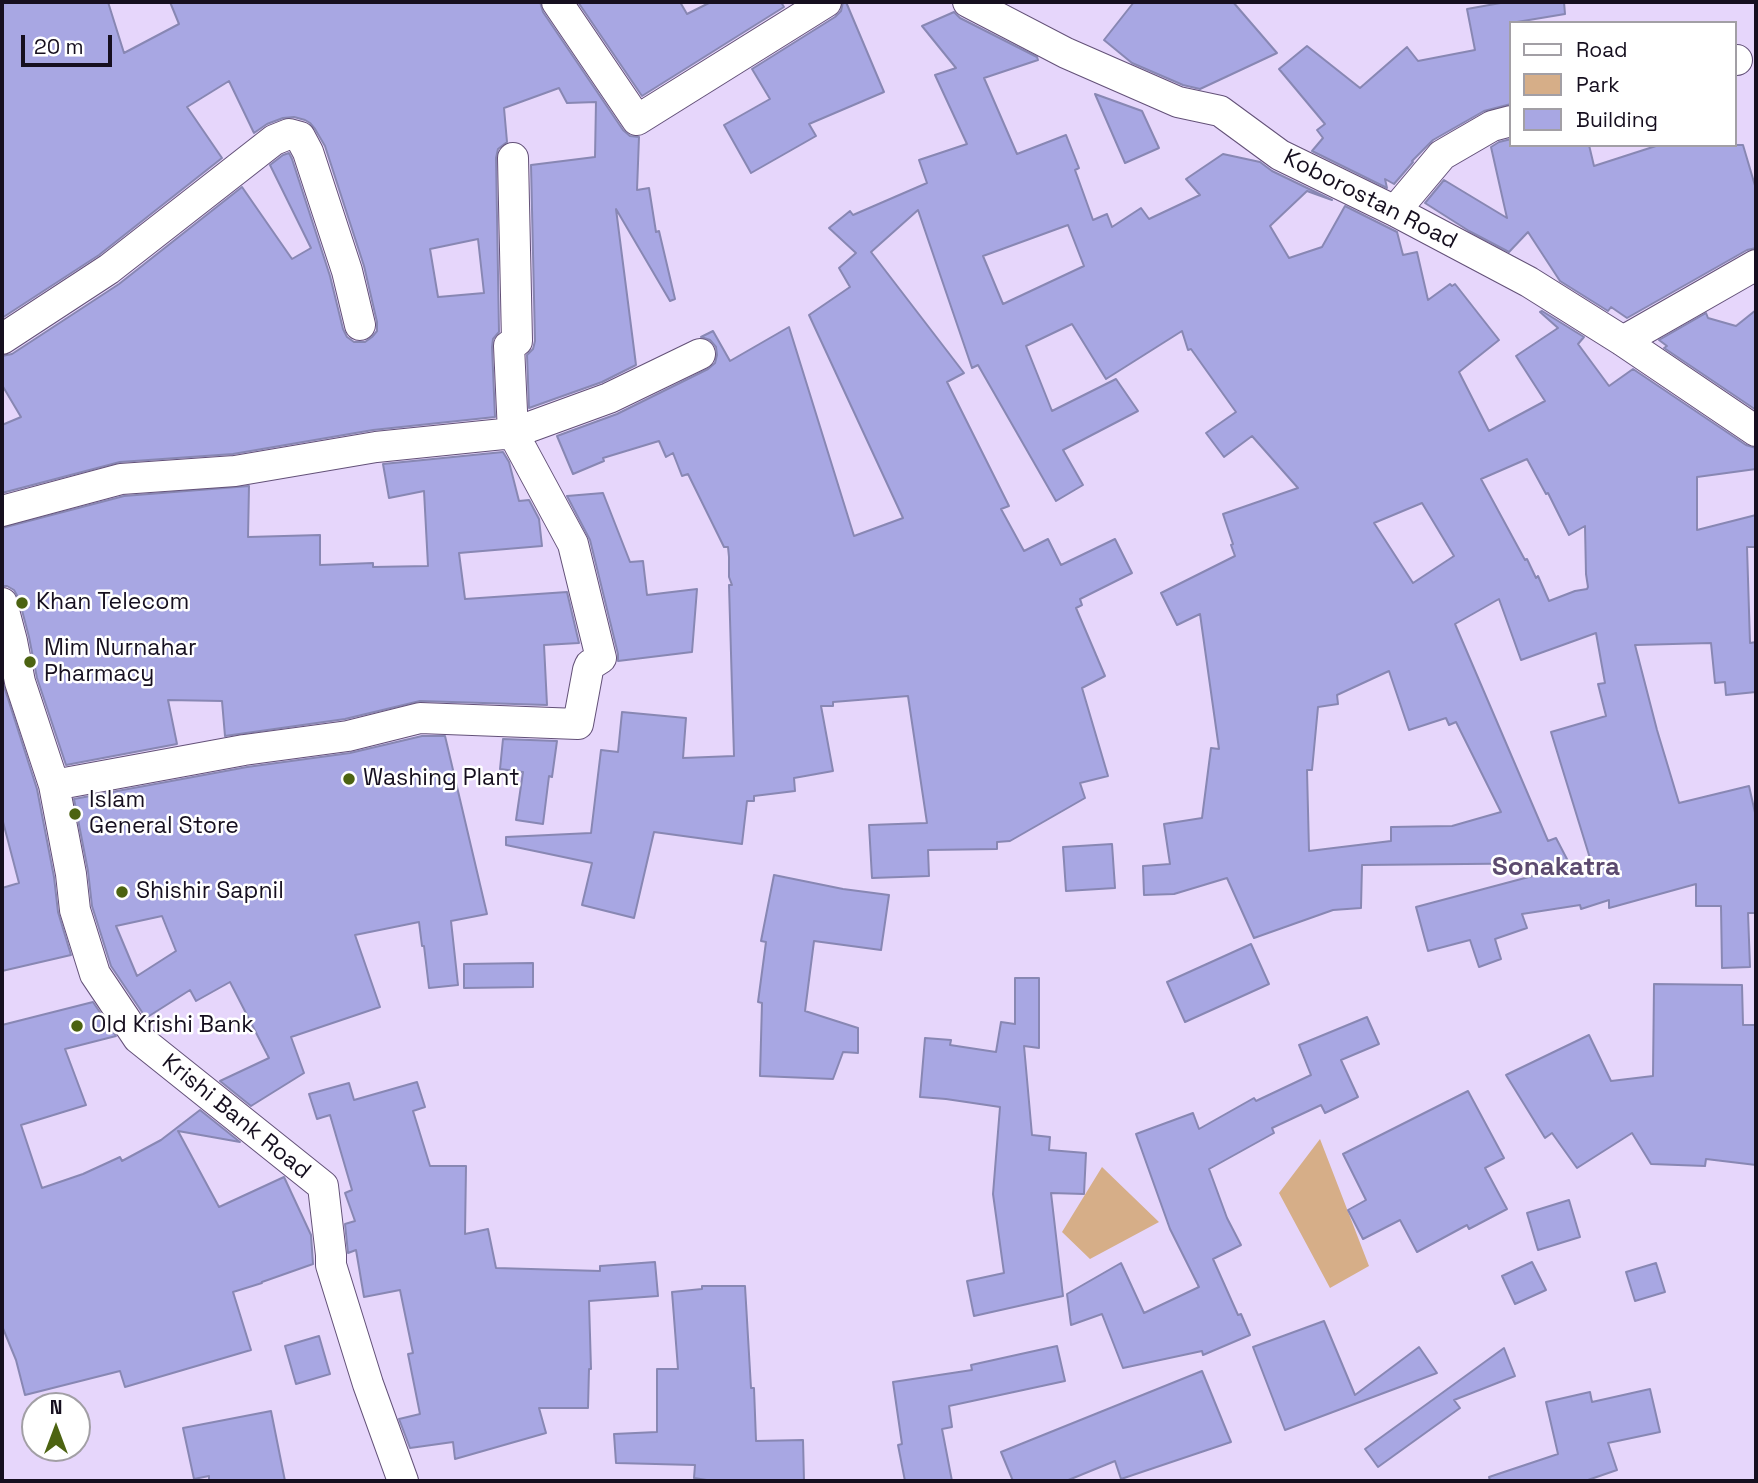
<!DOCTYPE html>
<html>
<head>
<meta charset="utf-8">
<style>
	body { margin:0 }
	#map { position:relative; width:1758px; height:1483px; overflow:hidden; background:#e6d6fb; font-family:"Space Grotesk",sans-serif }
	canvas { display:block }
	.frame { position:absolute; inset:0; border:4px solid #160f1f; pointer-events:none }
	.legend { position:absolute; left:1509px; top:21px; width:228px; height:126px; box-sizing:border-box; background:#fff; border:2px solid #a29fa5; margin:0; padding:9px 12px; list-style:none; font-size:21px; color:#160f1f }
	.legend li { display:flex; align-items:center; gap:14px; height:35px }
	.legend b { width:35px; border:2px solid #a29fa5 }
	.north { position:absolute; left:21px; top:1392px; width:70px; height:70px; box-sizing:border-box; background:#fff; border:2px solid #a29fa5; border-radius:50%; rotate:0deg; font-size:19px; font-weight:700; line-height:28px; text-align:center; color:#160f1f }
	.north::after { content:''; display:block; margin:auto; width:24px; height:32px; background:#4c6311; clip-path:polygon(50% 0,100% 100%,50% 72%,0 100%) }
	.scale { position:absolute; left:21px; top:35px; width:91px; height:32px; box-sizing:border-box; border:4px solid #160f1f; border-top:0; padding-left:9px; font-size:21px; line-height:24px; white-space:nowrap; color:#160f1f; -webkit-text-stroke:5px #fff; paint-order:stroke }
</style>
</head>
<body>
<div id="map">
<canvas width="1758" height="1483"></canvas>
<div class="frame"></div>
<ul class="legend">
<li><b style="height:9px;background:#fff"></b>Road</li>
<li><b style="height:19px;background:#d6ae88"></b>Park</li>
<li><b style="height:19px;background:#a8a7e3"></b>Building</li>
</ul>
<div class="north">N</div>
<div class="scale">20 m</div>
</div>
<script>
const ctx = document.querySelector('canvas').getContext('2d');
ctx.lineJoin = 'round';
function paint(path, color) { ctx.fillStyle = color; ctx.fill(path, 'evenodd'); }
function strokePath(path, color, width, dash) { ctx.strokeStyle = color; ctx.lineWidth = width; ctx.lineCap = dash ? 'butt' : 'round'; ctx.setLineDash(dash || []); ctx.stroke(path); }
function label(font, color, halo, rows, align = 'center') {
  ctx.font = font + ' "Space Grotesk",sans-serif'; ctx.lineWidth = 5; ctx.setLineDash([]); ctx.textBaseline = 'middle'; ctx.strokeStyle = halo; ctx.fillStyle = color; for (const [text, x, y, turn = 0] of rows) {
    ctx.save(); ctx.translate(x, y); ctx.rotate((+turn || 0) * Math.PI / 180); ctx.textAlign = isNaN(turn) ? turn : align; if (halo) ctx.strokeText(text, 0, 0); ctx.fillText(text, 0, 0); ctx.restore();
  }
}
paint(new Path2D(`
	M 1320,1139 L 1369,1266 L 1330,1288 L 1279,1193 Z
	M 1102,1167 L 1159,1222 L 1090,1259 L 1062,1232 Z`), '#d6ae88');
const building = new Path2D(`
	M 2,2 L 108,2 L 124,53 L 179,24 L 170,2 L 540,2 L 543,12 L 623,130 L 630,136 L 639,137 L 637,190 L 649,188 L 656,232 L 659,231 L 675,299 L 670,301 L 616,209 L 636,365 L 602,382 L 529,408 L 527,355 L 533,349 L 535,341 L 531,165 L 595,157 L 596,102 L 567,103 L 559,88 L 504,108 L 507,142 L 498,149 L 496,158 L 499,332 L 493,339 L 492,347 L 495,417 L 373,430 L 233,454 L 120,462 L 2,493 L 2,425 L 21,417 L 2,385 L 2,356 L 12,354 L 119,284 L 242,187 L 292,259 L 311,248 L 270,165 L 283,155 L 289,153 L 292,159 L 330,276 L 343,329 L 347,337 L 354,342 L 365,342 L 372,337 L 377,331 L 377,322 L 364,266 L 325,146 L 315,129 L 310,123 L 305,120 L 294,117 L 283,118 L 267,124 L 254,133 L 229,81 L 187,107 L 222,158 L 99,255 L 2,318 ZM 478,239 L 484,293 L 438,297 L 430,249 Z
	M 578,2 L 680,2 L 687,14 L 711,2 L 781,2 L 784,7 L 642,96 Z
	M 843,2 L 846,2 L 884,92 L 809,124 L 816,136 L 751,173 L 724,125 L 770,99 L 752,69 L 835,17 L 841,11 Z
	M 1134,2 L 1233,2 L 1277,53 L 1200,89 L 1183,85 L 1132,63 L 1104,40 Z
	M 1506,2 L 1564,2 L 1565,14 L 1511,23 L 1511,104 L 1484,111 L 1433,140 L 1412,161 L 1413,162 L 1394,184 L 1385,179 L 1387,188 L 1312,151 L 1323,138 L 1317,130 L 1325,124 L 1279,69 L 1307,46 L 1360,88 L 1407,47 L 1418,61 L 1475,50 L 1467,9 Z
	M 954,12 L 960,18 L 1037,57 L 1038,60 L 984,78 L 1017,154 L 1066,135 L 1079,168 L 1075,170 L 1093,220 L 1107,214 L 1112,227 L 1141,208 L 1149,219 L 1200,195 L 1186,179 L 1223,154 L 1260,162 L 1272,171 L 1332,200 L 1307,191 L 1270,226 L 1289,258 L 1322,247 L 1345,206 L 1397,232 L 1403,255 L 1417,252 L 1428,300 L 1450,284 L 1452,286 L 1455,284 L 1499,340 L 1459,372 L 1489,431 L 1545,401 L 1516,356 L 1558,328 L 1540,312 L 1542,311 L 1584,337 L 1578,344 L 1609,386 L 1633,369 L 1746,445 L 1756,448 L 1756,469 L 1697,477 L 1697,530 L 1756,515 L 1756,547 L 1747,547 L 1750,643 L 1756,642 L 1756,692 L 1726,695 L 1725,682 L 1715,683 L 1711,643 L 1635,645 L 1657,730 L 1679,803 L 1749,786 L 1756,817 L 1756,913 L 1748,913 L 1750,967 L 1722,968 L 1721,906 L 1696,906 L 1696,884 L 1609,908 L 1609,900 L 1581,909 L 1580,905 L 1522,914 L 1527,928 L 1495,939 L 1501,959 L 1479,967 L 1470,940 L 1428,951 L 1416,907 L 1570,866 L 1575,875 L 1593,868 L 1551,732 L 1606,716 L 1598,684 L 1605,683 L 1596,633 L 1521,660 L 1499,599 L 1455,624 L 1548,841 L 1556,838 L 1569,863 L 1362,865 L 1361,908 L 1333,910 L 1254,938 L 1227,878 L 1174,894 L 1144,895 L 1143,866 L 1170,864 L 1164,824 L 1202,818 L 1211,748 L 1219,749 L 1200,614 L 1177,625 L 1161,593 L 1235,556 L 1231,545 L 1233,544 L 1223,514 L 1298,488 L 1252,436 L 1224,457 L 1206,433 L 1236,412 L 1191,349 L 1188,350 L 1182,331 L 1106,379 L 1072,324 L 1026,346 L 1052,411 L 1116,379 L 1138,411 L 1063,450 L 1083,485 L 1056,501 L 978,365 L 972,368 L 918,210 L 871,252 L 964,373 L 947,382 L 1009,506 L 1001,509 L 1024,551 L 1048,539 L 1061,565 L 1115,539 L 1132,573 L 1080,599 L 1082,605 L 1076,608 L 1105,676 L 1082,688 L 1108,776 L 1080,783 L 1085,798 L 1010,841 L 997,842 L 997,849 L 928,850 L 929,876 L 872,878 L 869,825 L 927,823 L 908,696 L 833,702 L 833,706 L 821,706 L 833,771 L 794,778 L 795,791 L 754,796 L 754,801 L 747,801 L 742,844 L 654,832 L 634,918 L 582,905 L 592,863 L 506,845 L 506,837 L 591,833 L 601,750 L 618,752 L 622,712 L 686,718 L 683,758 L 734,756 L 729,585 L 732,585 L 729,577 L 729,557 L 728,547 L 724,547 L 688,474 L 682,476 L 673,453 L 666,457 L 659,441 L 603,458 L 604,461 L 573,474 L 557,436 L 617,414 L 708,369 L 715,363 L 717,355 L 716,347 L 710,340 L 701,337 L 713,331 L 730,361 L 789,327 L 854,536 L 903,518 L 809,315 L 850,287 L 839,268 L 856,253 L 829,228 L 850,211 L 853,215 L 927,183 L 919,160 L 967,144 L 935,75 L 956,68 L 922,26 ZM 1068,225 L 1084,266 L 1003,304 L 983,256 ZM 1527,459 L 1546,494 L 1548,493 L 1569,535 L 1585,526 L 1586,574 L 1588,587 L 1587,589 L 1575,591 L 1549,601 L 1538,576 L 1536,578 L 1527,559 L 1525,560 L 1481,479 ZM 1422,503 L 1454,556 L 1413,583 L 1374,523 ZM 1389,671 L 1409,730 L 1446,718 L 1449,725 L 1456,722 L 1501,812 L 1452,826 L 1391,827 L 1391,841 L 1309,851 L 1307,770 L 1312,770 L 1318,707 L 1338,704 L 1337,695 Z
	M 1095,94 L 1142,111 L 1159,148 L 1125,163 Z
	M 1511,139 L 1511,145 L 1589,145 L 1594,166 L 1659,145 L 1743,145 L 1756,189 L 1756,248 L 1747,250 L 1627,318 L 1611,307 L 1608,311 L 1560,281 L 1528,232 L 1509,252 L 1469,231 L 1425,203 L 1444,180 L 1507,218 L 1491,147 L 1499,142 Z
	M 1756,310 L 1756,410 L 1664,348 L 1667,346 L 1659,340 L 1706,313 L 1708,318 L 1736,326 Z
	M 503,452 L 509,462 L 519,501 L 529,500 L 539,519 L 542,546 L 459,553 L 465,599 L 567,592 L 579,643 L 544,645 L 547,705 L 420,701 L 345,719 L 225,736 L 222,701 L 168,700 L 177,744 L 66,765 L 37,678 L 29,637 L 19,599 L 14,590 L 7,586 L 2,586 L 2,528 L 124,496 L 249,486 L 248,537 L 320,535 L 320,565 L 373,563 L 373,567 L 428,566 L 424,491 L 389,498 L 383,464 Z
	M 603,493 L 630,562 L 643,561 L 647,595 L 697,589 L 692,652 L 618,661 L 618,654 L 590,540 L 567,496 Z
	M 2,680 L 37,789 L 54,877 L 58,912 L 71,955 L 2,971 L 2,888 L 19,883 L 2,818 Z
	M 422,736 L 445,736 L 487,914 L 451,921 L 458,985 L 429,988 L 424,946 L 422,946 L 419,922 L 355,935 L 380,1007 L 291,1037 L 304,1073 L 251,1106 L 220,1081 L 269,1058 L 230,982 L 196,1001 L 190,990 L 146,1018 L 111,966 L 92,906 L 88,871 L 74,799 L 247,767 L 350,753 ZM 162,916 L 176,951 L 137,976 L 116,926 Z
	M 503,739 L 557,741 L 552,777 L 549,776 L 543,824 L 516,820 L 523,772 L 500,769 Z
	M 1112,844 L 1115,888 L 1066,891 L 1063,847 Z
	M 774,875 L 843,889 L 889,895 L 881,950 L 814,941 L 805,1011 L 858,1028 L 858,1053 L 843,1052 L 833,1079 L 760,1076 L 762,1003 L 758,1002 L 766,942 L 761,941 Z
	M 1251,944 L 1269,984 L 1185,1022 L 1167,982 Z
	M 533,963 L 533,987 L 464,988 L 464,964 Z
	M 1015,978 L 1039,978 L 1039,1048 L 1024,1046 L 1032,1135 L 1050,1137 L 1049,1150 L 1086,1153 L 1084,1194 L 1051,1193 L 1063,1296 L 974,1316 L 967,1281 L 1004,1273 L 993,1194 L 1000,1107 L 946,1099 L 920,1097 L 925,1038 L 951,1040 L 950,1045 L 996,1052 L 1001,1022 L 1015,1024 Z
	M 1654,984 L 1742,985 L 1743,1025 L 1756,1025 L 1756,1165 L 1706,1159 L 1705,1166 L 1651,1164 L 1632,1133 L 1577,1168 L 1552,1133 L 1545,1138 L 1506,1075 L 1589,1035 L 1611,1081 L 1653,1076 Z
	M 93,1002 L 116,1036 L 65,1049 L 86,1105 L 21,1125 L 42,1188 L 83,1174 L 120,1157 L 122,1161 L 161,1140 L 200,1110 L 240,1142 L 178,1131 L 219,1207 L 284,1177 L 311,1235 L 313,1264 L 262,1282 L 262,1283 L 233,1292 L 251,1350 L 125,1387 L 120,1371 L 25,1395 L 16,1360 L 2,1326 L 2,1025 Z
	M 1367,1017 L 1379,1044 L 1341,1060 L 1358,1097 L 1325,1113 L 1321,1105 L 1272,1128 L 1274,1133 L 1209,1169 L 1227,1218 L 1241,1245 L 1213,1259 L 1238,1315 L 1241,1314 L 1250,1335 L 1203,1355 L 1202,1351 L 1123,1368 L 1102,1314 L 1071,1325 L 1067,1294 L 1121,1263 L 1144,1313 L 1199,1287 L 1170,1229 L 1136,1134 L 1193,1113 L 1199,1129 L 1254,1098 L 1256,1101 L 1311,1075 L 1299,1045 Z
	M 417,1082 L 425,1107 L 413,1111 L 430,1166 L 466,1166 L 465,1234 L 488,1229 L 496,1268 L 600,1271 L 600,1266 L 655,1262 L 658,1296 L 589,1301 L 591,1369 L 589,1369 L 588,1408 L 539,1408 L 546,1433 L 455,1459 L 453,1442 L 410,1448 L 399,1419 L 420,1414 L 408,1354 L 413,1353 L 400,1290 L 364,1297 L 356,1250 L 348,1253 L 345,1224 L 355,1221 L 345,1193 L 352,1190 L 330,1115 L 317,1119 L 309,1094 L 349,1083 L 354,1100 Z
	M 1468,1091 L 1504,1158 L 1485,1168 L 1507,1209 L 1469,1229 L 1467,1225 L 1417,1252 L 1400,1220 L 1363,1239 L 1348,1210 L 1366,1200 L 1343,1154 Z
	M 1569,1200 L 1580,1237 L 1538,1250 L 1527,1213 Z
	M 1532,1262 L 1546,1290 L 1515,1304 L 1502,1276 Z
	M 1656,1263 L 1665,1292 L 1635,1301 L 1626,1272 Z
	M 702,1286 L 745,1286 L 751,1388 L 754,1388 L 756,1441 L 803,1440 L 804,1481 L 713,1481 L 694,1478 L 695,1465 L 616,1463 L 614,1434 L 657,1432 L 657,1369 L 678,1369 L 672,1292 L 702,1289 Z
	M 1324,1321 L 1355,1395 L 1419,1347 L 1437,1373 L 1285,1430 L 1253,1347 Z
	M 319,1336 L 330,1374 L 296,1384 L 285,1346 Z
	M 1057,1346 L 1065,1381 L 949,1406 L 952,1427 L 942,1429 L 952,1481 L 905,1481 L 898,1445 L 902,1444 L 893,1382 L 972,1370 L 971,1365 Z
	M 1504,1348 L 1515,1376 L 1454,1400 L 1460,1408 L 1378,1467 L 1365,1449 Z
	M 1202,1371 L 1231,1442 L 1121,1479 L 1115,1461 L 1066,1481 L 1013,1481 L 1001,1452 Z
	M 1650,1389 L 1660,1432 L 1608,1443 L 1617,1470 L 1585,1481 L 1490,1481 L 1489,1477 L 1558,1454 L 1546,1402 L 1590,1392 L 1592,1402 Z
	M 271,1411 L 285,1481 L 209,1481 L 209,1476 L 194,1479 L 183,1428 Z`);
paint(building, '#a8a7e3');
strokePath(building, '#8887b3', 2);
const minor = new Path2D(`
	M 557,2 L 637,120 L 826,2
	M 968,2 L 1066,53 L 1178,102 L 1220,111 L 1280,155 L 1395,211 L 1529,282 L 1623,341 L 1756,431
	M 1735,60 L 1737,60
	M 513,158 L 517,341 L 509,346 L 513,433 L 609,398 L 700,354
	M 1395,211 L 1442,155 L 1492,126 L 1511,121
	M 2,339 L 109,269 L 274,140 L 289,134 L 300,137 L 308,152 L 347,271 L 360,325
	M 1623,341 L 1756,265
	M 2,511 L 121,479 L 235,471 L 376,447 L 513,433 L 573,544 L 601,658 L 590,665 L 588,670 L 578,724 L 420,718 L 348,736 L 244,750 L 54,785
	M 2,603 L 12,641 L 20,682 L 54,785 L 71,874 L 75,910 L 95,974 L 138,1038 L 323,1186 L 331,1255 L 331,1265 L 368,1384 L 403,1481`);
strokePath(minor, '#635178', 32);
strokePath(minor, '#fff', 30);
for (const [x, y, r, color] of [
	[22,603,7,"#4c6311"],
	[30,662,7,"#4c6311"],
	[349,779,7,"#4c6311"],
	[75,814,7,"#4c6311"],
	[122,892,7,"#4c6311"],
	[77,1026,7,"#4c6311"]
]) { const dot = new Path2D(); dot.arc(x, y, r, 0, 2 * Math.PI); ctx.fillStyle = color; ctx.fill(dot); strokePath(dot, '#fff', 2.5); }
label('23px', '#160f1f', '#fff', [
	["Koborostan Road",1370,200,27],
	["Krishi Bank Road",236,1117,39]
]);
label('23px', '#160f1f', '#fff', [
	["Khan Telecom",36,603],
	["Mim Nurnahar",44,649],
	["Pharmacy",44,675],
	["Washing Plant",363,779],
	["Islam",89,801],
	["General Store",89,827],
	["Shishir Sapnil",136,892],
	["Old Krishi Bank",91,1026]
], 'left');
label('bold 26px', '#5c4a70', '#fff', [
	["Sonakatra",1556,868]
]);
</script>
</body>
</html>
